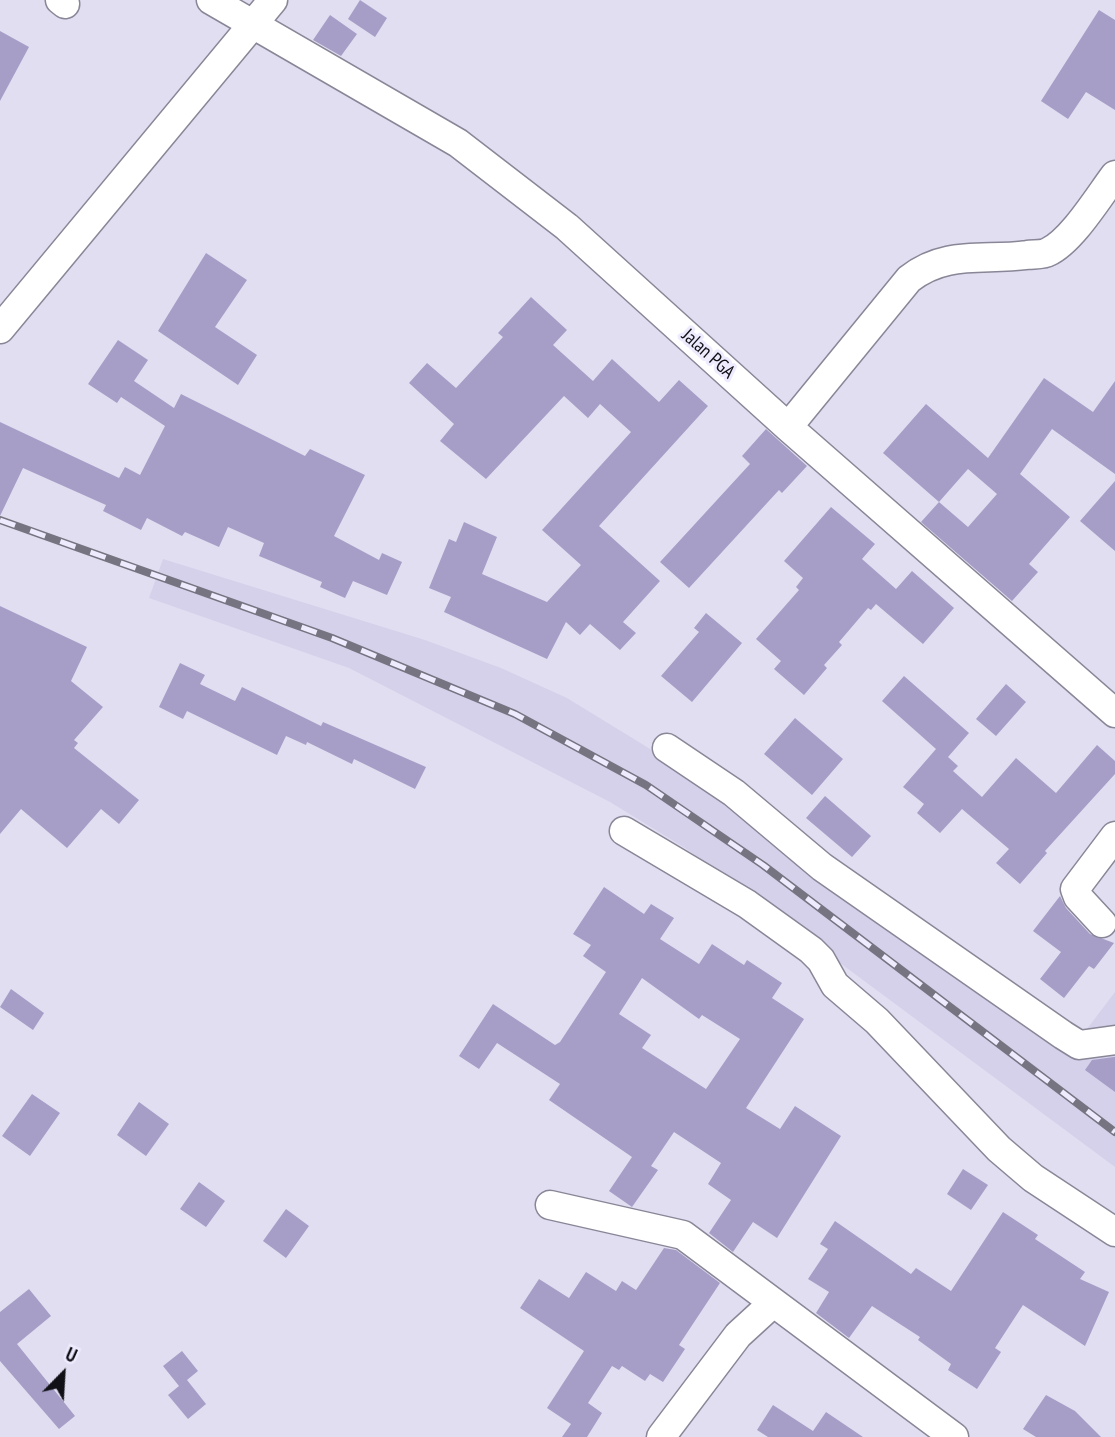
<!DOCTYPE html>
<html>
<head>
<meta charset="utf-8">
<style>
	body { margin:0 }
	#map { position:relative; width:1115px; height:1437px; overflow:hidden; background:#e1def1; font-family:"PT Sans Narrow",sans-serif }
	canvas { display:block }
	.north { position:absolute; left:28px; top:1339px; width:70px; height:70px; -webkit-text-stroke:5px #eeebfe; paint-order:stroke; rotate:24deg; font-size:19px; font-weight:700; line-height:28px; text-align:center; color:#111016 }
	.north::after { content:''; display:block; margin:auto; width:24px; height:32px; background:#111016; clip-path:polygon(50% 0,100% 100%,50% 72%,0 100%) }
</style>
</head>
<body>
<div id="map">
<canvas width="1115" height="1437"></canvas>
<div class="north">U</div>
</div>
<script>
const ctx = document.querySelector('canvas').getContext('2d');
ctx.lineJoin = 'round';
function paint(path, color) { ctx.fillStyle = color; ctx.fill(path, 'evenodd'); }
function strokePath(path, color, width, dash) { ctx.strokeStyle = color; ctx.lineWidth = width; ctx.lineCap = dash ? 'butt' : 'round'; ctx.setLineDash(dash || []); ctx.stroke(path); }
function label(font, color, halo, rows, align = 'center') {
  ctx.font = font + ' "PT Sans Narrow",sans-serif'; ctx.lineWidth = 6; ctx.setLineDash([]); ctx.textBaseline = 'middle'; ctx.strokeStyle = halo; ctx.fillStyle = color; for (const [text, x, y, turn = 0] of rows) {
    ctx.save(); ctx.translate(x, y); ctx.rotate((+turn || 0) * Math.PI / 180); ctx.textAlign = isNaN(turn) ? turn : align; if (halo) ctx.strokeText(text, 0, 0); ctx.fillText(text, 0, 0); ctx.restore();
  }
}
paint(new Path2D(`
	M 163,559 L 425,640 L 501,668 L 567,698 L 647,747 L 769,831 L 1071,1050 L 1115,992 L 1115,1167 L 685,848 L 610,802 L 349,668 L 149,598 Z`), '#d5d1eb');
paint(new Path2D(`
	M 360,0 L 387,18 L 375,37 L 348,19 Z
	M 1099,10 L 1115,20 L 1115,110 L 1086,92 L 1068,119 L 1041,101 Z
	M 330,15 L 357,34 L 341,56 L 313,40 Z
	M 0,31 L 29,47 L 0,101 Z
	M 206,253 L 247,280 L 215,327 L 257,355 L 238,385 L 158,331 Z
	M 531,297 L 567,330 L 553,345 L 593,381 L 612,359 L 659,402 L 679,380 L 708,406 L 599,526 L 660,581 L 623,622 L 636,633 L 620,650 L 590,624 L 580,635 L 566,622 L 547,659 L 444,612 L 451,597 L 429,588 L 449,539 L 456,542 L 464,522 L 497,537 L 482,574 L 547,602 L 581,565 L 542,530 L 631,432 L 600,404 L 588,418 L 564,396 L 486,479 L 440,441 L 454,424 L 409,383 L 427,363 L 456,388 L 503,337 L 498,333 Z
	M 118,340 L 148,360 L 134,381 L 174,408 L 181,394 L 305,456 L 310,449 L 365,475 L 334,536 L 379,560 L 382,553 L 402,562 L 387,595 L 353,581 L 345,598 L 320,587 L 322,582 L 259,556 L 264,543 L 228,527 L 219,547 L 185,532 L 182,536 L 147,518 L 141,530 L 103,511 L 106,505 L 23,468 L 0,516 L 0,422 L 119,478 L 125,467 L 140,475 L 165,426 L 121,397 L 117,403 L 88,384 Z
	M 1044,378 L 1093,412 L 1115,381 L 1115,474 L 1052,429 L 1020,474 L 1070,517 L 1029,564 L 1038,572 L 1012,601 L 921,522 L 939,502 L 883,453 L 926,404 L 988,458 ZM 968,469 L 997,494 L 968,527 L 939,502 Z
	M 766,429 L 807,466 L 782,493 L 779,490 L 689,588 L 660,562 L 750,464 L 742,456 Z
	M 1115,481 L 1115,551 L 1080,521 Z
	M 831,507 L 875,544 L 862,559 L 896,589 L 912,571 L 954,608 L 923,644 L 876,604 L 871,610 L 868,608 L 839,642 L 842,645 L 824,665 L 827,668 L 804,695 L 774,669 L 781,661 L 756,639 L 799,590 L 796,587 L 803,578 L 784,561 Z
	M 0,606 L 87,647 L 71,681 L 103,707 L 74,740 L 78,743 L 74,748 L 139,800 L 119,824 L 101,809 L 67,848 L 21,809 L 0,834 Z
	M 706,613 L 742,643 L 692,702 L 661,676 L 699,632 L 694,628 Z
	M 180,663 L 205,675 L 200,684 L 235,701 L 242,687 L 321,726 L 323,722 L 426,767 L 415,789 L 354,759 L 352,764 L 307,742 L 306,745 L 286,736 L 277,755 L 187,711 L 183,719 L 159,707 Z
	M 904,676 L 969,733 L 948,757 L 958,766 L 953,771 L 982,797 L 1016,758 L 1056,793 L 1097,745 L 1115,761 L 1115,774 L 1045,851 L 1047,853 L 1020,884 L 996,863 L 1009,849 L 962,809 L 940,833 L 917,813 L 924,804 L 903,787 L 936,749 L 882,701 Z
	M 1006,684 L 1026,702 L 996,736 L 976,719 Z
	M 795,718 L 843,759 L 812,795 L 764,754 Z
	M 825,796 L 871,836 L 852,857 L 806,818 Z
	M 604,887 L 644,914 L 651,904 L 674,918 L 660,939 L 699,964 L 712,944 L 744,965 L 747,960 L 782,983 L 772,998 L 804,1019 L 746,1108 L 780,1129 L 795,1106 L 841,1136 L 777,1238 L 753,1222 L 733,1252 L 709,1233 L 731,1200 L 708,1184 L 721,1163 L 674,1132 L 651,1166 L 658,1170 L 632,1207 L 609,1191 L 632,1157 L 549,1100 L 560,1084 L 497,1043 L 479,1069 L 459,1056 L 493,1004 L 555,1045 L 560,1042 L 606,972 L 583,956 L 591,945 L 573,934 ZM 642,978 L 699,1019 L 702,1015 L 740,1039 L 706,1089 L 642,1048 L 651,1035 L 619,1014 Z
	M 1060,896 L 1066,908 L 1090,934 L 1114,943 L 1094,969 L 1089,966 L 1064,998 L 1040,979 L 1061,952 L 1033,931 Z
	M 11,989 L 44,1013 L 33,1030 L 0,1007 Z
	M 1114,1057 L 1115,1057 L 1115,1092 L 1085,1070 L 1092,1060 Z
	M 32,1094 L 60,1113 L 30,1156 L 2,1136 Z
	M 139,1102 L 169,1124 L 146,1156 L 117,1135 Z
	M 963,1169 L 988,1185 L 971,1210 L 947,1194 Z
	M 199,1182 L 225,1201 L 206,1227 L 180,1209 Z
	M 286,1209 L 309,1226 L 286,1258 L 263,1241 Z
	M 1003,1212 L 1038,1235 L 1035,1239 L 1085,1272 L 1080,1279 L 1109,1292 L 1085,1346 L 1023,1305 L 995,1348 L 1001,1352 L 977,1389 L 948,1370 L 951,1364 L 918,1340 L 920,1337 L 872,1306 L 849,1338 L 816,1313 L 829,1292 L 808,1279 L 828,1249 L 820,1244 L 835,1221 L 911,1274 L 916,1268 L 951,1291 Z
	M 664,1248 L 676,1250 L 720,1283 L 679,1345 L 685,1349 L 663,1382 L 650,1374 L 645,1381 L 622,1366 L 619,1370 L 612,1366 L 588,1403 L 602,1413 L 587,1437 L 562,1437 L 571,1424 L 547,1408 L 584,1351 L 520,1308 L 539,1279 L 569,1298 L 586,1272 L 616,1291 L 622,1281 L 636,1290 Z
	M 29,1289 L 51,1316 L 17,1344 L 75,1416 L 59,1429 L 0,1361 L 0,1312 Z
	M 182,1351 L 198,1371 L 187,1380 L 206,1404 L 188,1419 L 168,1395 L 179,1386 L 163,1366 Z
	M 1046,1395 L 1075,1411 L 1101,1437 L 1036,1437 L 1023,1429 Z
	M 773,1405 L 813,1431 L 826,1412 L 863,1437 L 768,1437 L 757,1430 Z`), '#a69ec7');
const minor = new Path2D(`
	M 60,0 L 65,4
	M 211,0 L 458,143 L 567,227 L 788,427 L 1115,713
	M 0,329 L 273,0
	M 788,427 L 909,279 C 946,250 983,261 1027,255 C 1033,254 1043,255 1048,252 C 1072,241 1099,196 1115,175
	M 667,748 L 734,793 L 822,867 L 1063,1035 L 1079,1045 L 1115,1040
	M 624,831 L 747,904 L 811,950 L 821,960 L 835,985 L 877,1021 L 999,1149 L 1033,1178 L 1115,1232
	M 1102,923 L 1078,897 L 1075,889 L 1115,836
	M 550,1205 L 683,1235 L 954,1437
	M 661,1437 L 738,1335 L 773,1303`);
strokePath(minor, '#898697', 31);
strokePath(minor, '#fff', 28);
const rail = new Path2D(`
	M 0,520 L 332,638 L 515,714 L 646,785 L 763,865 L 1115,1132`);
strokePath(rail, '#767481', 8);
strokePath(rail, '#eeebfe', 5, [16]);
label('19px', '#111016', '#eeebfe', [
	["Jalan PGA",708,354,42]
]);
</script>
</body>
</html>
